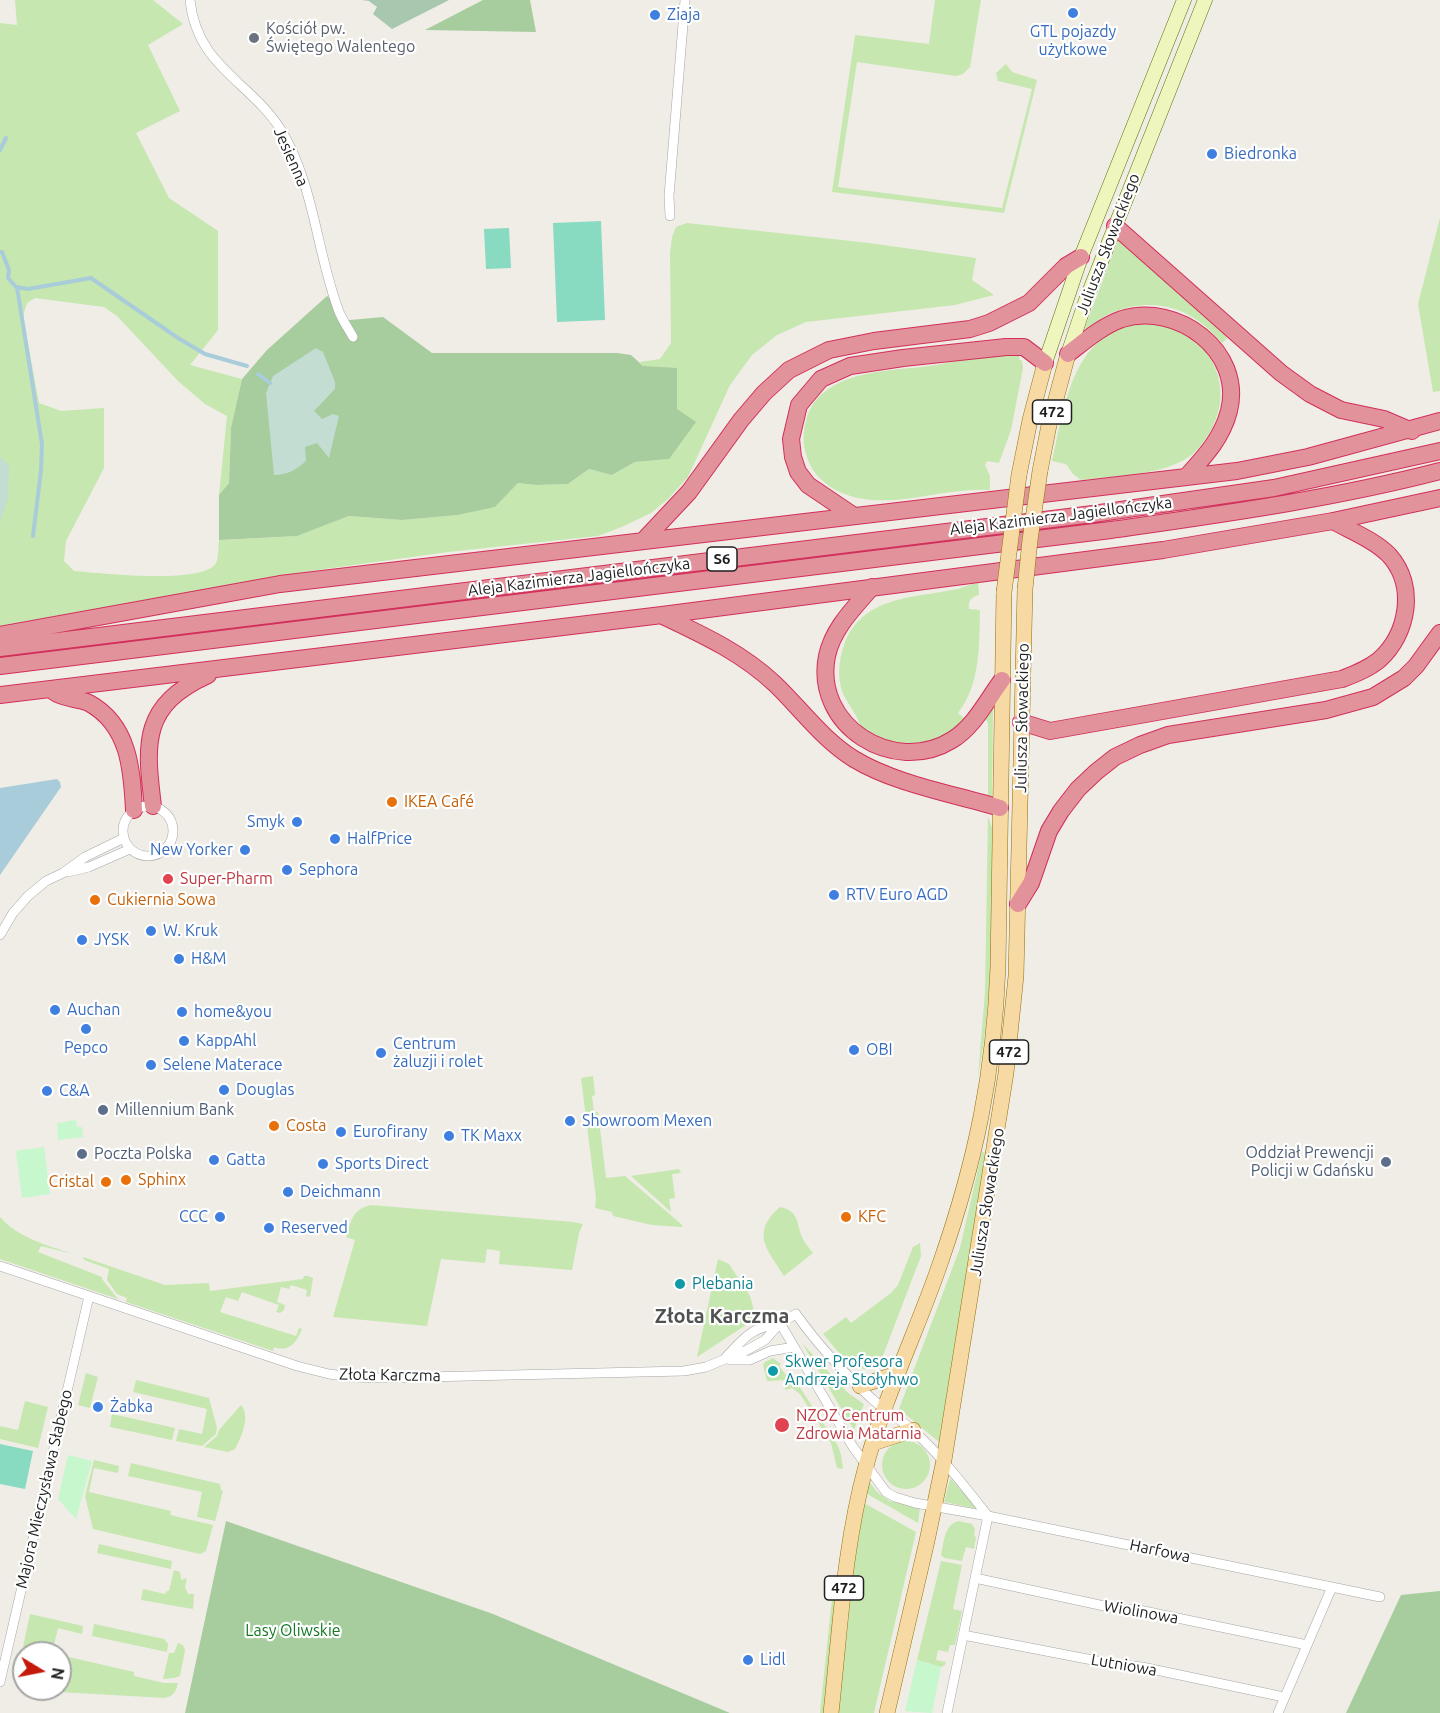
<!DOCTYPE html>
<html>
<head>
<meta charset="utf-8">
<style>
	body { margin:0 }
	#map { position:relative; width:1440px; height:1713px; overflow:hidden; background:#efede6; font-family:Ubuntu,sans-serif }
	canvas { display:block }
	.north { position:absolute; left:12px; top:1641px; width:60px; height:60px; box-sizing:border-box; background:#fff; border:2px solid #a5a5a5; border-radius:50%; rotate:100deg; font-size:16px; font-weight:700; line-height:24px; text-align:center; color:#1f1f1f }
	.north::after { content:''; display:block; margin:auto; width:21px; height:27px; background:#c4190b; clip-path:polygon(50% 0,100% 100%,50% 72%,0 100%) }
</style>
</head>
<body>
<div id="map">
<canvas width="1440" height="1713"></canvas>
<div class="north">N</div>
</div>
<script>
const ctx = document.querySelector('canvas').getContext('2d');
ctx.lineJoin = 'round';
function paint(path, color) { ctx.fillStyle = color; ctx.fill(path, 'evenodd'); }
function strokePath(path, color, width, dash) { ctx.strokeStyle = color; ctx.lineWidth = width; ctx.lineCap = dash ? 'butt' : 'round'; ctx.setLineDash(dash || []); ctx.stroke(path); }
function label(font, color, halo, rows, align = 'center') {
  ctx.font = font + ' Ubuntu,sans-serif'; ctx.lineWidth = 4.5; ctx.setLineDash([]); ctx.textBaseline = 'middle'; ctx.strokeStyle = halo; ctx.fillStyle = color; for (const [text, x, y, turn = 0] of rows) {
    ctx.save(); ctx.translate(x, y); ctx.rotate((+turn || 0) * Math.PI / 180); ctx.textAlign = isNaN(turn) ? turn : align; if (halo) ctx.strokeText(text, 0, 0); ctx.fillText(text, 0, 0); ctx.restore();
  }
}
paint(new Path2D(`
	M 15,0 L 153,0 L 183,24 L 148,45 L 180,111 L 136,133 L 169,198 L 218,231 L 218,330 L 190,365 L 242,379 L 231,428 L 229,483 L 219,495 L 227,416 L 205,404 L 179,382 L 117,316 L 104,307 L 35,298 L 27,303 L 23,316 L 39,403 L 61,411 L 104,408 L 104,468 L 66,541 L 64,561 L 74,571 C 99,573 204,585 216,563 C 219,557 218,546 219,540 L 297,536 L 349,516 L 402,520 L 458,515 L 495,507 L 518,483 L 537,485 L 568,484 L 589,469 L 612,475 L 635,462 L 669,459 L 677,409 L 640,362 L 660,359 L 671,343 L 670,253 L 672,237 L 676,227 L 687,223 L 869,243 L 976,258 L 972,280 L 994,295 L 955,305 L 806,322 L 777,335 L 752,355 L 730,385 L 688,477 L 668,499 L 651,513 L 624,526 L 598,536 L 448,552 L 282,575 L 0,626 L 0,23 L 17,25 Z
	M 935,0 L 981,0 L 970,67 L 963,74 L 956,76 L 857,62 L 838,187 L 1002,208 L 1032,89 L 998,81 L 996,73 L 1006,64 L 1012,72 L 1037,80 L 1004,213 L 832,192 L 855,35 L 929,44 Z
	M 1440,218 L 1440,391 L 1433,392 L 1418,304 Z
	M 1119,238 L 1229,337 L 1222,343 C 1193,308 1155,295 1111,313 C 1101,317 1094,326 1084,330 Z
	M 1129,323 C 1142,323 1158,322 1171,325 C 1176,326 1182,331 1186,334 C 1225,360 1231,405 1204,441 C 1198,450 1189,458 1180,462 C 1150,476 1112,476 1081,480 L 1073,474 L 1066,464 L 1052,461 C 1061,422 1067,371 1098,342 C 1107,333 1118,328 1129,323 Z
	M 1021,352 L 1019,359 L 1022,361 L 1023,368 L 1011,430 L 999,463 L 987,461 L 985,465 L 990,476 L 990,490 C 946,487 901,507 858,498 C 836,493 814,480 807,457 C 802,444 803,430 807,417 C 825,367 894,372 936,365 C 951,363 965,358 980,355 C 994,353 1008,353 1021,352 Z
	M 978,583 L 979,595 C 971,597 968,601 969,609 L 980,610 C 979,645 981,683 958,713 L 965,719 L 948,735 L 920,745 L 893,744 L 860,728 C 859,713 843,702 840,683 C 838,668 840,656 845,642 C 864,597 911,598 952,590 C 961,589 969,584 978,583 Z
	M 993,706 L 992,798 L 988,797 L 988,723 L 985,718 Z
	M 988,816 L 993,831 C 992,913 994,995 978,1077 L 985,992 Z
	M 593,1076 L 595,1095 L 592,1096 L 594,1112 L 598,1112 L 606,1178 L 625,1176 L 680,1223 L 683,1226 L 681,1227 L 652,1225 L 613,1216 L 612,1212 L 595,1208 L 596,1198 L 581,1078 Z
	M 982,1152 L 987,1153 L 939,1442 L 899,1409 L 960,1248 Z
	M 679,1169 L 681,1173 L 672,1174 L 675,1198 L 669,1199 L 671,1212 L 631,1176 Z
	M 371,1205 L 573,1222 L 583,1224 L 579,1233 L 572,1270 L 499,1264 L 500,1251 L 487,1249 L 485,1263 L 441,1259 L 427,1326 L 333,1317 L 355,1240 L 346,1237 C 352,1219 352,1210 371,1205 Z
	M 780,1207 C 799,1211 796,1222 802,1237 C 804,1242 809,1248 813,1253 L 784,1276 C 767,1249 750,1233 780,1207 Z
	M 0,1217 C 18,1238 47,1245 73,1254 L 41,1246 L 38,1252 L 102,1277 L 102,1279 L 118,1299 L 0,1259 Z
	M 920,1243 L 921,1256 L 882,1358 C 858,1387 840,1352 823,1334 L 846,1317 L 851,1323 L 891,1293 L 898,1285 L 913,1247 Z
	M 83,1257 L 165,1285 L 209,1283 L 210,1291 L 303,1279 L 304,1276 L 308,1276 L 313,1278 L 310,1297 L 306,1296 L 307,1290 L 291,1285 L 289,1289 L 281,1287 L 277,1302 L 285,1305 L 284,1310 L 280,1313 L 276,1312 L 279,1305 L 242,1292 L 238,1301 L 226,1297 L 220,1312 L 296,1336 L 299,1328 L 302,1329 C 297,1342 289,1353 274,1347 L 273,1351 L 126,1302 L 127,1298 L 117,1294 L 107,1280 L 109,1269 L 84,1260 Z
	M 718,1259 L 729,1264 L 750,1296 L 754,1311 L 752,1319 L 746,1325 L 697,1357 Z
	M 802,1343 L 848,1393 L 864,1404 L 854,1430 Z
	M 773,1358 L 781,1364 L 779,1366 L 790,1380 L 767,1381 L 763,1365 L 765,1362 Z
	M 86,1373 L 98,1377 L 90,1408 L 78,1405 Z
	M 136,1380 L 209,1398 L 217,1428 L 216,1434 L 202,1446 L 176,1441 L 179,1429 L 202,1434 L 207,1409 L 133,1392 Z
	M 797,1383 L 838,1446 L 841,1455 L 843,1469 L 837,1468 L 831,1443 L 800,1394 L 792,1388 L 785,1390 L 785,1384 Z
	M 25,1401 L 48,1407 L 38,1448 L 0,1439 L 0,1426 L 18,1430 Z
	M 241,1405 C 251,1416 241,1438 235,1449 L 228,1452 L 204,1447 L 217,1436 L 219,1430 Z
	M 112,1414 L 175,1428 L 172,1440 L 110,1427 Z
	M882 1465a24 24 0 1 1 48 0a24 24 0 1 1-48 0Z
	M 94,1460 L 119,1466 L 118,1473 L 94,1468 L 89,1492 L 171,1511 L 170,1515 L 213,1525 L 206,1551 L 200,1554 L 93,1529 L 85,1496 Z
	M 131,1463 L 220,1484 L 221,1490 L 223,1491 L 215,1521 L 197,1517 L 202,1492 L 128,1476 Z
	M 950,1479 L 951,1479 L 978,1509 L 944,1502 Z
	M 870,1483 L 878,1493 L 890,1501 L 920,1508 L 918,1523 L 869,1495 L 866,1492 Z
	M 864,1503 L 916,1532 L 874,1713 L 838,1713 L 855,1561 Z
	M 958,1521 L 972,1524 L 975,1529 L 974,1536 L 976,1537 L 974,1549 L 966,1547 L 962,1561 L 944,1558 L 941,1555 C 944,1543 944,1525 958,1521 Z
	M 99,1544 L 172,1561 L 171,1569 L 97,1553 Z
	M 941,1561 L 962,1565 L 953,1609 L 962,1611 L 955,1645 L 950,1645 L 948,1652 L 938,1650 L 936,1660 L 946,1662 L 945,1665 L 941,1667 L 917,1660 Z
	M 174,1570 L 180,1572 L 181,1580 L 187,1578 L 185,1587 L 188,1594 L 194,1594 L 193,1609 L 141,1600 L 143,1589 L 165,1594 L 167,1591 L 169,1591 Z
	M 834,1580 L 836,1597 L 824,1713 L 820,1713 Z
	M 30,1614 L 83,1626 L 82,1634 L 58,1628 L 52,1653 L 27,1653 L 23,1647 Z
	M 94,1624 L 164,1639 L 168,1644 L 167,1652 L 92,1636 Z
	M 178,1643 L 183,1645 L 185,1650 L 180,1676 L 174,1678 L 163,1679 L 169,1653 L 174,1653 Z
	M 60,1655 L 134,1672 L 134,1676 L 164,1683 L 178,1683 C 176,1691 174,1696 165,1698 L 60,1692 L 55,1689 L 60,1689 Z`), '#c6e7af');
paint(new Path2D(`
	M 483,0 L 530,0 L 536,32 L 425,30 Z
	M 327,296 L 333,300 L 339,321 L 383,317 L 432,353 L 617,353 L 631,355 L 643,366 L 677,368 L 677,409 L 696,422 L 669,459 L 635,462 L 612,475 L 589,469 L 568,484 L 537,485 L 518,483 L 495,507 L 458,515 L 402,520 L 349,516 L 297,536 L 219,540 L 219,495 L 229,483 L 231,428 L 242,379 L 267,350 Z
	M 226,1521 L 493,1614 L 730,1713 L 185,1713 Z
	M 1440,1591 L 1440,1713 L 1346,1713 L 1401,1595 Z`), '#a7cc9d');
paint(new Path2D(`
	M 316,348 L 323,352 L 335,382 L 335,389 L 314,411 L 322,419 L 333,414 L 339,416 L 329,458 L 317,443 L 305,447 L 306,461 C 296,470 287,475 274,475 L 266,393 L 273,376 Z
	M 0,457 L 9,465 L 8,499 L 0,522 Z`), '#c4ddd3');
paint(new Path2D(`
	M 362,0 L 449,0 L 392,29 L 373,14 L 377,7 L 369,1 Z`), '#a8c7af');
paint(new Path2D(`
	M 76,1120 L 77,1127 L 82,1127 L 83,1137 L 58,1140 L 57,1123 Z
	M 44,1147 L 50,1194 L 22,1198 L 16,1151 Z
	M 68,1455 L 92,1461 L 76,1519 L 58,1499 Z
	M 917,1660 L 941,1667 L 932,1713 L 905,1711 Z`), '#c6f7cd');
paint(new Path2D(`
	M 601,221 L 605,320 L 557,322 L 553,223 Z
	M 509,228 L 511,268 L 486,269 L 484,229 Z
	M 0,1444 L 33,1451 L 25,1489 L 0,1484 Z`), '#88dac1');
paint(new Path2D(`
	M 57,779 L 60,782 L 61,787 L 0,875 L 0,788 Z`), '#a9ccdb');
strokePath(new Path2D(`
	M 0,150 L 6,138
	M 0,252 L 2,252 L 9,270 L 8,278 L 16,287 L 28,289 L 91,278 L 178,338 L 205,354 L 247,366
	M 17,287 L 42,444 L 41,470 L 33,536
	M 258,374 L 270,383`), '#a9ccdb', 4);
const street = new Path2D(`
	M 190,0 C 197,69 254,82 284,135 C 314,188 317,252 338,309 C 341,318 348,328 353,337
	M 670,216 L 669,196 L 685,0
	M123 831a25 25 0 1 1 50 0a25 25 0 1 1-50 0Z
	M 68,872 L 89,867 L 130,849
	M 0,935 L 13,913 L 28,896 L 46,881 L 63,873 L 85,857 L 124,838
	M 0,1266 L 297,1366 L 329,1374 L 352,1377 L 382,1378 L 684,1371 L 706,1367 L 747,1350 L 765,1340 L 780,1323 L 796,1314 C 818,1345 844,1373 872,1399 C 886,1411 902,1420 916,1433 C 943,1458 965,1487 988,1516
	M 780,1323 L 853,1447 L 886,1492 L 895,1497 L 915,1503 L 988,1516 L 1380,1597
	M 726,1357 C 747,1335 750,1329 780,1323
	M 730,1360 L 750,1360 L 770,1351 L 794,1347
	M 975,1578 L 1118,1609 L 1139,1610 L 1307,1645
	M 963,1635 L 1113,1664 L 1142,1667 L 1284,1697
	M 0,1682 L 89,1296
	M 947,1713 L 988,1516
	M 1278,1713 L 1332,1587`);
const secondary = new Path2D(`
	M 1068,354 L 1086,300 L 1205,0
	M 1045,363 L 1081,257 L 1184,0`);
const primary = new Path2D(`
	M 1040,471 L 1049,425 L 1068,354
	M 1019,475 L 1030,420 L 1045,363
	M 860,1386 L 898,1373
	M 873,1443 L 913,1430
	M 831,1713 C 840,1631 844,1546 866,1466 C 885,1395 918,1329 941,1261 C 976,1160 994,1073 998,967 L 1004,592
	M 887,1713 L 927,1541 L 944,1460 L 1006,1073 L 1016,976 L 1025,589`);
const highway = new Path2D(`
	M 1115,226 L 1281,373 L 1310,394 L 1341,410 L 1384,419 L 1412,431
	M 1068,354 C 1085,341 1102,326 1122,319 C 1177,302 1244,351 1229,411 C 1222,438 1205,456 1187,476
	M 854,516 L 808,485 L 798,472 L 793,457 L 791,439 L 799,405 L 821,379 L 850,366 L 903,358 L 1006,347 L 1024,347 L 1045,363
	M 643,541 L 689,492 L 741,420 L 764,393 L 789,370 L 829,350 L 874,341 L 970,329 L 989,323 L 1029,303 L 1066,266 L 1081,257
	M 872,587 C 854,608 833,628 827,656 C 813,726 894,776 952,740 C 974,727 987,700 1002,680
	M 663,616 C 703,635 742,653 775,684 C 801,709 823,740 854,759 C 895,784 954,794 1000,808
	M 0,635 L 280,584 L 1237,471 L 1308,457 L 1440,421
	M 0,648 L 1093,514 L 1274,488 L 1440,451
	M 0,666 L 1111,530 C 1222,514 1332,499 1440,471
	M 54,692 C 63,699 78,698 89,703 C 129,725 132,769 134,810
	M 0,695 L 662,615 L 1163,550 L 1333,521 L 1440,498
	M 1021,722 L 1050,731 L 1342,679 C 1355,674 1368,669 1379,660 C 1408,634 1417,586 1389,555 C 1374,540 1351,531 1333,521
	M 153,806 C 145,742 142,705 208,675
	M 1018,904 L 1031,883 L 1049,831 L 1061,811 L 1078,789 L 1096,772 L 1115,757 L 1140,745 L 1168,735 L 1326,710 L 1373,697 L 1404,678 L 1416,666 L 1440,633`);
strokePath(street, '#a6a6a6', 10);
strokePath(secondary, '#5f720b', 15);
strokePath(primary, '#926f08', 16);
strokePath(highway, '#d22f5a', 18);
strokePath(street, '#fff', 9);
strokePath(secondary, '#eff6bd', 14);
strokePath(primary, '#f7d9a3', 15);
strokePath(highway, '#e2929b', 16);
const primaryBridge = new Path2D(`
	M 1025,589 L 1030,540 L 1040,471
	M 1004,592 L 1019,475`);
strokePath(primaryBridge, '#926f08', 16, []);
strokePath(primaryBridge, '#f7d9a3', 15);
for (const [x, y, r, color] of [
	[1073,13,6,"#3f7fe0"],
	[655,15,6,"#3f7fe0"],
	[254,38,6,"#6b7280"],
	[1212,154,6,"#3f7fe0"],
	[392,802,6,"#e8710a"],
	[297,822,6,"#3f7fe0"],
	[335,839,6,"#3f7fe0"],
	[245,850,6,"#3f7fe0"],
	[287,870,6,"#3f7fe0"],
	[168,879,6,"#e0444e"],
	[834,895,6,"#3f7fe0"],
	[95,900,6,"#e8710a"],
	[151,931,6,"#3f7fe0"],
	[82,940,6,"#3f7fe0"],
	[179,959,6,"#3f7fe0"],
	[55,1010,6,"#3f7fe0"],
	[182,1012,6,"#3f7fe0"],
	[86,1029,6,"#3f7fe0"],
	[184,1041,6,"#3f7fe0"],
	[854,1050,6,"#3f7fe0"],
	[381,1053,6,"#3f7fe0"],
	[151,1065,6,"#3f7fe0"],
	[224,1090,6,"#3f7fe0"],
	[47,1091,6,"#3f7fe0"],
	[103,1110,6,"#5c6f8a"],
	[570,1121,6,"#3f7fe0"],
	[274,1126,6,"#e8710a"],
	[341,1132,6,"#3f7fe0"],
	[449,1136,6,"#3f7fe0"],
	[82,1154,6,"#5c6f8a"],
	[214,1160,6,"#3f7fe0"],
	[1386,1162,6,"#5c6f8a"],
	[323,1164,6,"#3f7fe0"],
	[126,1180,6,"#e8710a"],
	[106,1182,6,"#e8710a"],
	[288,1192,6,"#3f7fe0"],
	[220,1217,6,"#3f7fe0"],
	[846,1217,6,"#e8710a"],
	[269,1228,6,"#3f7fe0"],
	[680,1284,6,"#0f9aa8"],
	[773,1371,6,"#0f9aa8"],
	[98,1407,6,"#3f7fe0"],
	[782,1425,8,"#e0444e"],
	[748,1660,6,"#3f7fe0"]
]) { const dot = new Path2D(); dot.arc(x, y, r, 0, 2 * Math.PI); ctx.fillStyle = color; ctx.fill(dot); strokePath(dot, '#fff', 2); }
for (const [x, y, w] of [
	[1052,412,39],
	[722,559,30],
	[1009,1052,39],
	[844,1588,39]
]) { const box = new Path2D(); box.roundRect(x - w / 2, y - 12, w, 24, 4.5); ctx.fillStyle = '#fff'; ctx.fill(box); strokePath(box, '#1f1f1f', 1.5); }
label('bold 15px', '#1f1f1f', null, [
	["472",1052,412],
	["S6",722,559],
	["472",1009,1052],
	["472",844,1588]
]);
label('16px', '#366cbe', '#fff', [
	["Ziaja",667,15],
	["GTL pojazdy",1073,32,"center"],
	["użytkowe",1073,50,"center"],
	["Biedronka",1224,154],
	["Smyk",285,822,"right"],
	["HalfPrice",347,839],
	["New Yorker",233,850,"right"],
	["Sephora",299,870],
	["RTV Euro AGD",846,895],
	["W. Kruk",163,931],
	["JYSK",94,940],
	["H&M",191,959],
	["Auchan",67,1010],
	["home&you",194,1012],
	["KappAhl",196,1041],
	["Centrum",393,1044],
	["żaluzji i rolet",393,1062],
	["Pepco",86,1048,"center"],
	["OBI",866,1050],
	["Selene Materace",163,1065],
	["Douglas",236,1090],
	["C&A",59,1091],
	["Showroom Mexen",582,1121],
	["Eurofirany",353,1132],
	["TK Maxx",461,1136],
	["Gatta",226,1160],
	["Sports Direct",335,1164],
	["Deichmann",300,1192],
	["CCC",208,1217,"right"],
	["Reserved",281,1228],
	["Żabka",110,1407],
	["Lidl",760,1660]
], 'left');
label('16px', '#5b616d', '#fff', [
	["Kościół pw.",266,29],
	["Świętego Walentego",266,47]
], 'left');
label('16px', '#1f1f1f', '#fff', [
	["Jesienna",291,157,66],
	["Juliusza Słowackiego",1108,244,-69],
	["Aleja Kazimierza Jagiellończyka",1061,516,-7],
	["Aleja Kazimierza Jagiellończyka",579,577,-7],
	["Juliusza Słowackiego",1022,718,-89],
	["Juliusza Słowackiego",987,1202,-81],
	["Złota Karczma",390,1375,1],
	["Majora Mieczysława Słabego",44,1489,-77],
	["Harfowa",1160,1551,12],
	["Wiolinowa",1141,1612,10],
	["Lutniowa",1124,1665,10]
]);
label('16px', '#c56008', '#fff', [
	["IKEA Café",404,802],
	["Cukiernia Sowa",107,900],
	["Costa",286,1126],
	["Sphinx",138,1180],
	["Cristal",94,1182,"right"],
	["KFC",858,1217]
], 'left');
label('16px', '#be3a42', '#fff', [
	["Super-Pharm",180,879],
	["NZOZ Centrum",796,1416],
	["Zdrowia Matarnia",796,1434]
], 'left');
label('16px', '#4e5e75', '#fff', [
	["Millennium Bank",115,1110],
	["Oddział Prewencji",1374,1153,"right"],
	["Policji w Gdańsku",1374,1171,"right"],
	["Poczta Polska",94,1154]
], 'left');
label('16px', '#0d838f', '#fff', [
	["Plebania",692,1284],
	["Skwer Profesora",785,1362],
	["Andrzeja Stołyhwo",785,1380]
], 'left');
label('16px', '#117922', '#fff', [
	["Lasy Oliwskie",293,1631]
]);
label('bold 20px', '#525252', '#fff', [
	["Złota Karczma",722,1316]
]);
</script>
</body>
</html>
